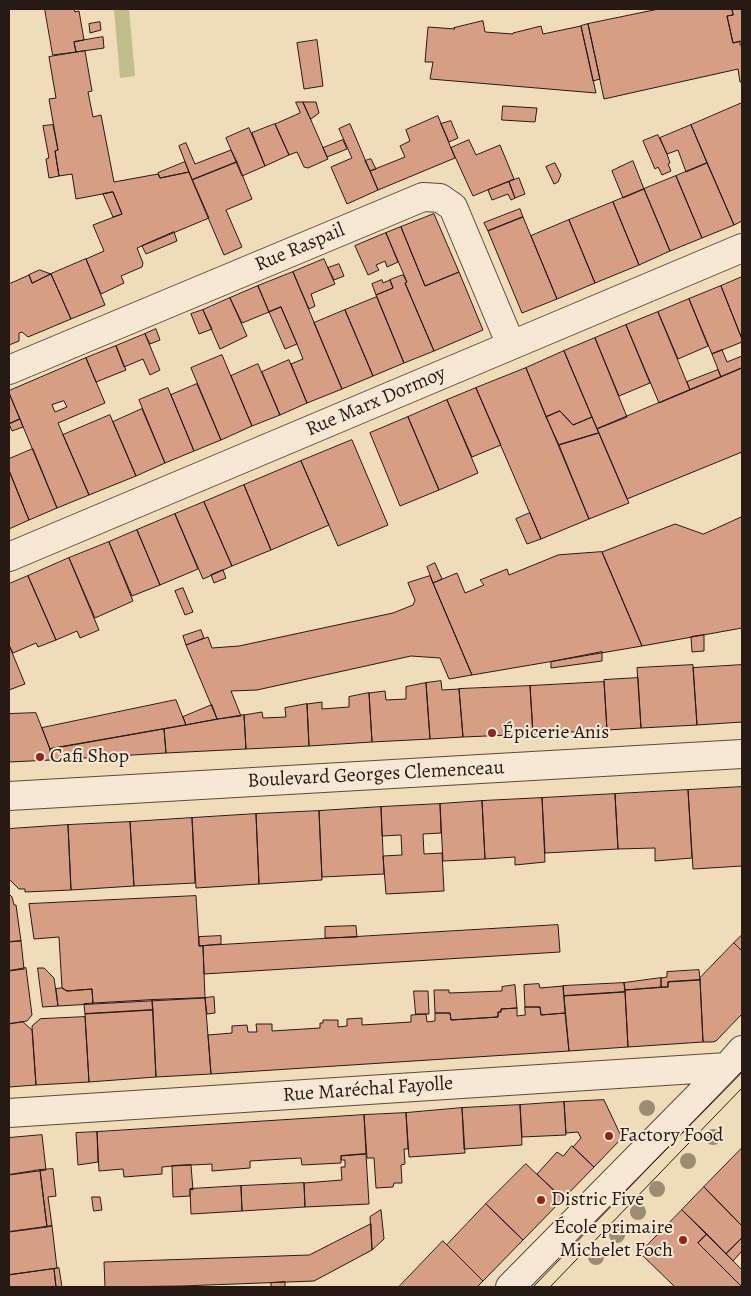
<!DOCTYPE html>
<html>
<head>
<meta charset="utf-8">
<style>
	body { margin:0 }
	#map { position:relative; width:751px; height:1296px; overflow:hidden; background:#f1dcb9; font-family:Alegreya,serif }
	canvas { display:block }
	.frame { position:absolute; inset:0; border:10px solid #271a15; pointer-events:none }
</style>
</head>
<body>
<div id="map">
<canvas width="751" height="1296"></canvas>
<div class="frame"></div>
</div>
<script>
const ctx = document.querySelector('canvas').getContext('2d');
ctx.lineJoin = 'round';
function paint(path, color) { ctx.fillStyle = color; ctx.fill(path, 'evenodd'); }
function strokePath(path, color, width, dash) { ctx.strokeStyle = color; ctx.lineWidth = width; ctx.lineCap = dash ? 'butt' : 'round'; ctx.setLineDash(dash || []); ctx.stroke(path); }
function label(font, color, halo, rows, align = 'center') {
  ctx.font = font + ' Alegreya,serif'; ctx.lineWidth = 4; ctx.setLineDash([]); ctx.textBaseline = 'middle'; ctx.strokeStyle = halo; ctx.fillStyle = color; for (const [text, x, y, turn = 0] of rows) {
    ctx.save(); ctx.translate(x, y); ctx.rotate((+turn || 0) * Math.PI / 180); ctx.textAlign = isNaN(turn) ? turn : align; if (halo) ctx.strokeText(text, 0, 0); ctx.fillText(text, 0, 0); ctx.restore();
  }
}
paint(new Path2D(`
	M 114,9 L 129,9 L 135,76 L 120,78 Z`), '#c2be8a');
const building = new Path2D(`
	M 45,9 L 74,9 L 75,12 L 79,11 L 84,40 L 74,42 L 76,52 L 53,55 Z
	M 659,9 L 732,9 L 733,15 L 727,16 L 733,43 L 740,41 L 740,45 L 742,45 L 742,82 L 740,82 L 738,69 L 604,99 L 588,24 Z
	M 732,9 L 742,9 L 742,41 L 733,43 L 727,16 L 733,15 Z
	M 483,21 L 485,32 L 513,34 L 513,33 L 541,26 L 543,34 L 581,26 L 596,93 L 430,79 L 433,62 L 425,62 L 428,27 L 455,29 L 454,28 Z
	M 100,22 L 101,30 L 90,33 L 89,24 Z
	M 588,24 L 600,79 L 593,81 L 581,26 Z
	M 103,37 L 104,48 L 76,52 L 74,42 Z
	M 317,40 L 323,86 L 304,89 L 297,43 Z
	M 85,51 L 92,91 L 88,92 L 93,117 L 101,115 L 114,182 L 158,174 L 160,178 L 189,172 L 209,218 L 137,248 L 143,263 L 142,267 L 121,276 L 124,283 L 101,294 L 86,259 L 104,251 L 93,225 L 122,214 L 113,192 L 76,199 L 72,174 L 59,176 L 55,151 L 58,150 L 49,99 L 56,98 L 49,57 Z
	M 296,102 L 303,102 L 328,159 L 308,168 L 304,167 L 297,152 L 289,155 L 275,124 L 300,113 Z
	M 303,102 L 316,102 L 319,113 L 311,119 Z
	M 742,103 L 742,221 L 734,225 L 691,125 Z
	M 503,106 L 537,108 L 535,122 L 502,120 Z
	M 438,116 L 455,158 L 378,190 L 370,171 L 405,157 L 400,146 L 410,141 L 406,130 Z
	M 451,121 L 458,138 L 449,142 L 441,124 Z
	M 275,124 L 289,155 L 265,166 L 252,133 Z
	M 350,124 L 378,190 L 347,204 L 331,167 L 352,158 L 339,129 Z
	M 53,125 L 58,150 L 55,151 L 59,176 L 49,178 L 46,159 L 49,158 L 43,126 Z
	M 691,125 L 707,163 L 686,172 L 678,150 L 667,154 L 660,138 Z
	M 249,128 L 265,166 L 242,176 L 226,138 Z
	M 658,135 L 667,154 L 670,163 L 668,164 L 671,171 L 662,175 L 658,167 L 655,169 L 643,141 Z
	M 343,140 L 347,149 L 327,157 L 323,148 Z
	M 469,140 L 476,155 L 500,145 L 514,179 L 473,196 L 451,148 Z
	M 186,143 L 195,164 L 231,150 L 237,162 L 192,180 L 179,146 Z
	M 371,159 L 376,169 L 370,171 L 365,161 Z
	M 633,161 L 644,189 L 623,198 L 612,171 Z
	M 185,162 L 189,172 L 160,178 L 158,173 Z
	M 237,162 L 252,199 L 226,210 L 242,247 L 224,255 L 192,180 Z
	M 555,163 L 561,175 L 558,182 L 554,184 L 546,167 Z
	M 707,163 L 734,225 L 702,238 L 676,176 Z
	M 676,176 L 702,238 L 670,251 L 644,189 Z
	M 519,178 L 525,194 L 515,198 L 509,182 Z
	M 509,182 L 515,198 L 511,200 L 508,194 L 492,200 L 488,190 Z
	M 644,189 L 670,251 L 639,265 L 613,202 Z
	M 113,192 L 122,214 L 113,217 L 103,194 Z
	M 613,202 L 639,265 L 595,283 L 569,220 Z
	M 520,209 L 523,217 L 488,231 L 484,223 Z
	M 434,214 L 459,272 L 425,286 L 401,227 Z
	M 523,217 L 557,299 L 522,313 L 488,231 Z
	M 569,220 L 595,283 L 557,299 L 531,236 Z
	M 401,227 L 425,286 L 459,272 L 483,330 L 434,351 L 405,283 L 407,282 L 386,233 Z
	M 174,232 L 177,241 L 146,254 L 142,246 Z
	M 386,233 L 398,262 L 387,267 L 385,261 L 376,265 L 379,270 L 368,275 L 355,246 Z
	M 86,259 L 105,305 L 71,319 L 51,274 Z
	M 324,259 L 335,284 L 311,294 L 315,306 L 309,309 L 293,272 Z
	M 339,264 L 344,276 L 334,280 L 328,268 Z
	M 40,270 L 51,274 L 32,283 L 29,275 Z
	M 293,272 L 342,389 L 307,403 L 291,364 L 303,359 L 297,344 L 281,307 L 269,312 L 258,286 Z
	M 51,274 L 71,319 L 28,337 L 22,332 L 19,333 L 19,341 L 9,345 L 9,284 L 29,275 L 32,283 Z
	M 403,275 L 407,282 L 405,283 L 434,351 L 404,363 L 376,295 L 393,288 L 390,280 Z
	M 742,277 L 742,339 L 721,286 Z
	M 382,280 L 383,283 L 390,280 L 393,288 L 376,295 L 372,284 Z
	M 258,286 L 269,312 L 242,323 L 230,298 Z
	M 721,286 L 742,339 L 742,342 L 712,354 L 689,299 Z
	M 377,297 L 404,363 L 373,376 L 345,310 Z
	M 230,298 L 247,336 L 220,349 L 203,310 Z
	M 689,299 L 708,346 L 678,359 L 658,312 Z
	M 281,307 L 297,344 L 285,349 L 269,312 Z
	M 203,310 L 212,329 L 199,334 L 191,314 Z
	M 345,310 L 373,376 L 342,389 L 314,323 Z
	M 658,312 L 690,390 L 659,403 L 626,325 Z
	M 626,325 L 650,383 L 619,396 L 595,338 Z
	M 156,329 L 160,340 L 150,344 L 145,334 Z
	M 145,334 L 160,370 L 150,375 L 143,359 L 124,367 L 116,346 Z
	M 595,338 L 627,417 L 597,429 L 564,351 Z
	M 116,346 L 126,370 L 96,382 L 86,358 Z
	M 722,350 L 727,362 L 742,356 L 742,368 L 721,377 L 712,354 Z
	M 564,351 L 592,417 L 573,425 L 560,411 L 546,417 L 526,368 Z
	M 222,355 L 252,426 L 221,440 L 191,368 Z
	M 86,358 L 105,403 L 58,423 L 89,495 L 57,508 L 9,393 L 9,391 ZM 64,401 L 67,407 L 55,412 L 52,405 Z
	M 289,360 L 307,403 L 280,415 L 262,372 Z
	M 258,364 L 280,415 L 252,426 L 231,376 Z
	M 526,368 L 589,519 L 541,539 L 476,388 Z
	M 742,368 L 742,452 L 627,499 L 597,429 Z
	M 718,370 L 721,377 L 690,390 L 687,382 Z
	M 197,384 L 221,440 L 194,451 L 171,395 Z
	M 168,388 L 194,451 L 165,463 L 139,400 Z
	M 476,388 L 501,445 L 472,457 L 447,400 Z
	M 9,393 L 20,419 L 9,424 Z
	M 447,400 L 478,473 L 439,490 L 408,417 Z
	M 142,409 L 165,463 L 136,476 L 113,422 Z
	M 560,411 L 573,425 L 592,417 L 599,433 L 559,445 L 546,417 Z
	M 110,415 L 136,476 L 89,495 L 63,435 Z
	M 408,417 L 439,490 L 400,506 L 370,433 Z
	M 20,419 L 23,427 L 12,431 L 9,424 Z
	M 599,433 L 629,503 L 589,519 L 559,445 Z
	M 352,440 L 388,525 L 338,546 L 301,461 Z
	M 33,449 L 57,508 L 29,520 L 9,470 L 9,459 Z
	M 301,461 L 329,525 L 271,550 L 244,485 Z
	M 9,471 L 29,520 L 9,529 Z
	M 244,485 L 271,550 L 232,566 L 204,502 Z
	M 204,502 L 232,566 L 203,579 L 175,514 Z
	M 530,513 L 541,539 L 527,544 L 516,519 Z
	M 175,514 L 198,569 L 160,585 L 137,530 Z
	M 742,517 L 742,628 L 642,646 L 602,552 L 675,524 L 703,534 Z
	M 137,530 L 160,585 L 132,596 L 109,542 Z
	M 109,542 L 133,601 L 95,618 L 69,558 Z
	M 602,552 L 642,646 L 472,675 L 433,583 L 457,573 L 465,593 L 484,585 L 480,580 L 507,569 L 509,575 L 558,555 Z
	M 69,558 L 99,630 L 80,638 L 77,631 L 56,640 L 28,576 Z
	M 435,563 L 442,579 L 433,583 L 427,567 Z
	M 223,570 L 226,578 L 214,583 L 211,575 Z
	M 28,576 L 56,640 L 38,647 L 36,643 L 13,653 L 9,645 L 9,584 Z
	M 430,576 L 472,675 L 449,679 L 440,658 L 411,656 L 257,690 L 231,691 L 241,716 L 217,719 L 186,645 L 208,637 L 212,648 L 239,646 L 393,613 L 413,605 L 415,600 L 408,583 Z
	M 183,588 L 193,612 L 185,615 L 175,591 Z
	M 201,630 L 204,638 L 186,645 L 183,636 Z
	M 704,635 L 704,651 L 692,652 L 691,637 Z
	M 9,645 L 25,684 L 9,690 Z
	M 602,652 L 602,661 L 551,668 L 551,662 Z
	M 693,665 L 697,725 L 641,728 L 637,668 Z
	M 742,665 L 742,722 L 697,725 L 693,668 Z
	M 638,678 L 641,728 L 607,730 L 604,680 Z
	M 441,681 L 442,690 L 459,689 L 463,737 L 430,739 L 426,683 Z
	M 604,682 L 607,730 L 533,734 L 530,686 Z
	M 426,683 L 430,739 L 372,742 L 369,693 L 385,691 L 386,700 L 406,699 L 406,687 Z
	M 530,686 L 533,734 L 463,737 L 459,689 Z
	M 369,693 L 372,742 L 309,746 L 307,704 L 322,702 L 322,709 L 349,707 L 349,697 Z
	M 176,700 L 186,725 L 50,749 L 42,728 Z
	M 307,704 L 309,746 L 246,749 L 244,715 L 262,712 L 263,718 L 286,717 L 285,708 Z
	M 212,705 L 217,719 L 186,725 L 183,717 Z
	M 36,713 L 50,749 L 51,760 L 9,762 L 9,714 Z
	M 244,715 L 246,749 L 166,753 L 164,729 Z
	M 164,729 L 166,753 L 51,760 L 50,749 Z
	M 742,787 L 742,866 L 693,869 L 688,790 Z
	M 688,790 L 692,858 L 655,861 L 655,848 L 618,849 L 615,794 Z
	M 615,794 L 618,849 L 545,853 L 542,798 Z
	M 542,798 L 545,862 L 515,865 L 515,857 L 485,859 L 482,801 Z
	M 482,801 L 485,859 L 443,861 L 440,804 Z
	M 440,804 L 441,833 L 423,834 L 424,854 L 442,853 L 444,891 L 386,894 L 383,856 L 402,855 L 401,835 L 382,836 L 381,807 Z
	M 381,807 L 384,874 L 322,877 L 319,811 Z
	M 319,811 L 322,880 L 259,884 L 256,814 Z
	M 256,814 L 259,884 L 196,888 L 192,818 Z
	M 192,818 L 195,883 L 134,886 L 130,822 Z
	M 130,822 L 134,886 L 71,890 L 68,825 Z
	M 68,825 L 71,890 L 25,892 L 25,889 L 19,889 L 9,879 L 9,829 Z
	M 9,894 L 12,897 L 14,905 L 16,905 L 21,941 L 9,942 Z
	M 196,896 L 199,946 L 203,946 L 205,998 L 93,1004 L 92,989 L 67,991 L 62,988 L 59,937 L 34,939 L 29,904 Z
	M 558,925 L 560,952 L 204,974 L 203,946 Z
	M 356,926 L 357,937 L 325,938 L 325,927 Z
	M 742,935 L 742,951 L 734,943 Z
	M 221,936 L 221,944 L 199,946 L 199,937 Z
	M 21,941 L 24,969 L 9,971 L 9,942 Z
	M 734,943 L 742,951 L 742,1014 L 716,1041 L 712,1042 L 703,1042 L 700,978 Z
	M 26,968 L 32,1015 L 27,1021 L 9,1024 L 9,971 Z
	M 38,968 L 44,968 L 54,978 L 58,1006 L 43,1007 Z
	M 699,970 L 700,980 L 668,982 L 668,987 L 661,987 L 661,978 L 667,977 L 667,972 Z
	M 661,978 L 661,987 L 625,990 L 624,983 Z
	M 700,980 L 703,1042 L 628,1047 L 625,990 L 668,987 L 668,982 Z
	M 624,983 L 625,992 L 564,996 L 563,986 Z
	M 539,984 L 540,988 L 563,986 L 565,1013 L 541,1015 L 540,1007 L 525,1007 L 524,985 Z
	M 515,985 L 517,1008 L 501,1009 L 501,1012 L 498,1012 L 498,1017 L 451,1020 L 450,1013 L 435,1013 L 434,990 L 449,990 L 449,993 L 502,991 L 502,987 Z
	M 62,988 L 67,991 L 92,989 L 93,1004 L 58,1006 L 56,989 Z
	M 414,991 L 428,991 L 429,1014 L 416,1014 Z
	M 625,992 L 628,1047 L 569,1051 L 564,996 Z
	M 214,997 L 215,1013 L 207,1014 L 205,998 Z
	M 205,998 L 211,1074 L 156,1077 L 152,1000 Z
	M 152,1000 L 153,1010 L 85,1014 L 84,1004 Z
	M 525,1007 L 540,1007 L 541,1015 L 565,1013 L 569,1051 L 211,1074 L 208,1035 L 232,1033 L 232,1026 L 247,1025 L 248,1032 L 257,1032 L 256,1024 L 272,1024 L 272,1031 L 320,1028 L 320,1023 L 323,1023 L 323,1020 L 338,1020 L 338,1027 L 347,1026 L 347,1019 L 362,1018 L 362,1025 L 411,1022 L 411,1015 L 426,1014 L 427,1022 L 435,1021 L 435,1013 L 450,1013 L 451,1020 L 498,1017 L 498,1012 L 501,1012 L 501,1009 L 517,1008 L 517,1016 L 525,1015 Z
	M 153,1010 L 156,1077 L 89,1082 L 85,1014 Z
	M 85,1017 L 89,1082 L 36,1085 L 32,1026 L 40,1019 Z
	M 23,1022 L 32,1030 L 36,1085 L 9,1087 L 9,1024 Z
	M 604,1100 L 622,1138 L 594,1167 L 573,1147 L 581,1138 L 578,1132 L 566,1133 L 564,1102 Z
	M 564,1102 L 566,1135 L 522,1137 L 520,1105 Z
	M 520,1105 L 522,1145 L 464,1149 L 462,1108 Z
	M 462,1108 L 465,1153 L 409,1157 L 406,1113 Z
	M 406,1113 L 408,1149 L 404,1149 L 405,1164 L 401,1165 L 402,1183 L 394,1183 L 393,1187 L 376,1188 L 374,1158 L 367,1158 L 364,1115 Z
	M 364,1115 L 366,1154 L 341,1156 L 341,1163 L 302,1165 L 301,1158 L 250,1161 L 250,1168 L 212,1171 L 212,1164 L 172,1166 L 162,1167 L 162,1174 L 124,1177 L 123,1169 L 99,1171 L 97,1132 Z
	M 97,1132 L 98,1162 L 78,1165 L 76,1133 Z
	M 42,1135 L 46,1170 L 9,1175 L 9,1138 Z
	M 572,1146 L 594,1167 L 563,1199 L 537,1174 L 557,1152 L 563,1156 Z
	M 742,1148 L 742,1226 L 704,1187 Z
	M 366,1154 L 369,1204 L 305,1207 L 304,1183 L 342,1180 L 341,1167 L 345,1167 L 345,1160 L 341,1160 L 341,1156 Z
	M 526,1164 L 563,1199 L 523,1240 L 486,1204 Z
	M 191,1165 L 193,1190 L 190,1189 L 190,1196 L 173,1197 L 172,1166 Z
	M 53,1169 L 56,1196 L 48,1197 L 52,1226 L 47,1227 L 40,1170 Z
	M 40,1170 L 47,1227 L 9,1232 L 9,1175 Z
	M 304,1183 L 305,1207 L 242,1211 L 241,1186 Z
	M 241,1186 L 242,1211 L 191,1214 L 190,1189 Z
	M 704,1187 L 742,1226 L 742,1238 L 726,1254 L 682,1210 Z
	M 92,1197 L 100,1197 L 102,1210 L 94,1211 Z
	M 486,1204 L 523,1240 L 483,1281 L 447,1245 Z
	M 381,1210 L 384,1239 L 372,1250 L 370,1217 Z
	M 682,1210 L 707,1234 L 698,1243 L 742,1287 L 675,1287 L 640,1253 Z
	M 371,1224 L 372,1250 L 314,1281 L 182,1286 L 105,1287 L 104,1262 L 309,1255 Z
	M 52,1226 L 57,1268 L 9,1275 L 9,1232 Z
	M 707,1234 L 742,1270 L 742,1287 L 698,1243 Z
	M 742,1238 L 742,1251 L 733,1261 L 726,1254 Z
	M 443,1241 L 483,1281 L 477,1287 L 401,1287 L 400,1286 Z
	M 59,1268 L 62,1287 L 56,1287 L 54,1269 Z
	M 54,1269 L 56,1287 L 9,1287 L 9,1275 Z
	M 285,1282 L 285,1287 L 271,1287 L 271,1283 Z`);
paint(building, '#d79e86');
strokePath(building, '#271a15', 1);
const minor = new Path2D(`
	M 9,370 L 423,197 L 440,198 L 453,207 L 511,345
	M 9,557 L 742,248
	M 9,796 L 742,754
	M 9,1113 L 727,1067
	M 510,1287 L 727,1067 L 742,1050`);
strokePath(minor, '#5a4a3e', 30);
strokePath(minor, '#f6e8d2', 28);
strokePath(new Path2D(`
	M 533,1287 L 742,1071
	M 550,1287 L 742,1088`), '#271a15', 1);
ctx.fillStyle = '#9c8c72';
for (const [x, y] of [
	[647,1108],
	[713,1137],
	[688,1161],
	[657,1189],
	[638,1212],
	[617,1235],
	[596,1257]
]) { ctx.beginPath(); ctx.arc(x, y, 8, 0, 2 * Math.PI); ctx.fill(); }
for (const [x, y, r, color] of [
	[492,733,5,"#8f2418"],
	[40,757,5,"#8f2418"],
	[609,1136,5,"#8f2418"],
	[541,1200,5,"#8f2418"],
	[683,1240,5,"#8f2418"]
]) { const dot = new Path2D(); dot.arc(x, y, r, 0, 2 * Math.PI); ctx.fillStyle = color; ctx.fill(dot); strokePath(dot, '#f6e8d2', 2); }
label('20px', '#271a15', '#f6e8d2', [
	["Rue Raspail",300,248,-23],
	["Rue Marx Dormoy",376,402,-23],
	["Boulevard Georges Clemenceau",376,775,-3],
	["Rue Maréchal Fayolle",368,1090,-4]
]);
label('20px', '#271a15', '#f6e8d2', [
	["Épicerie Anis",502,733],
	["Cafi Shop",50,757],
	["Factory Food",619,1136],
	["Distric Five",551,1200],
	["École primaire",673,1228,"right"],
	["Michelet Foch",673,1251,"right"]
], 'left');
</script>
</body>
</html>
